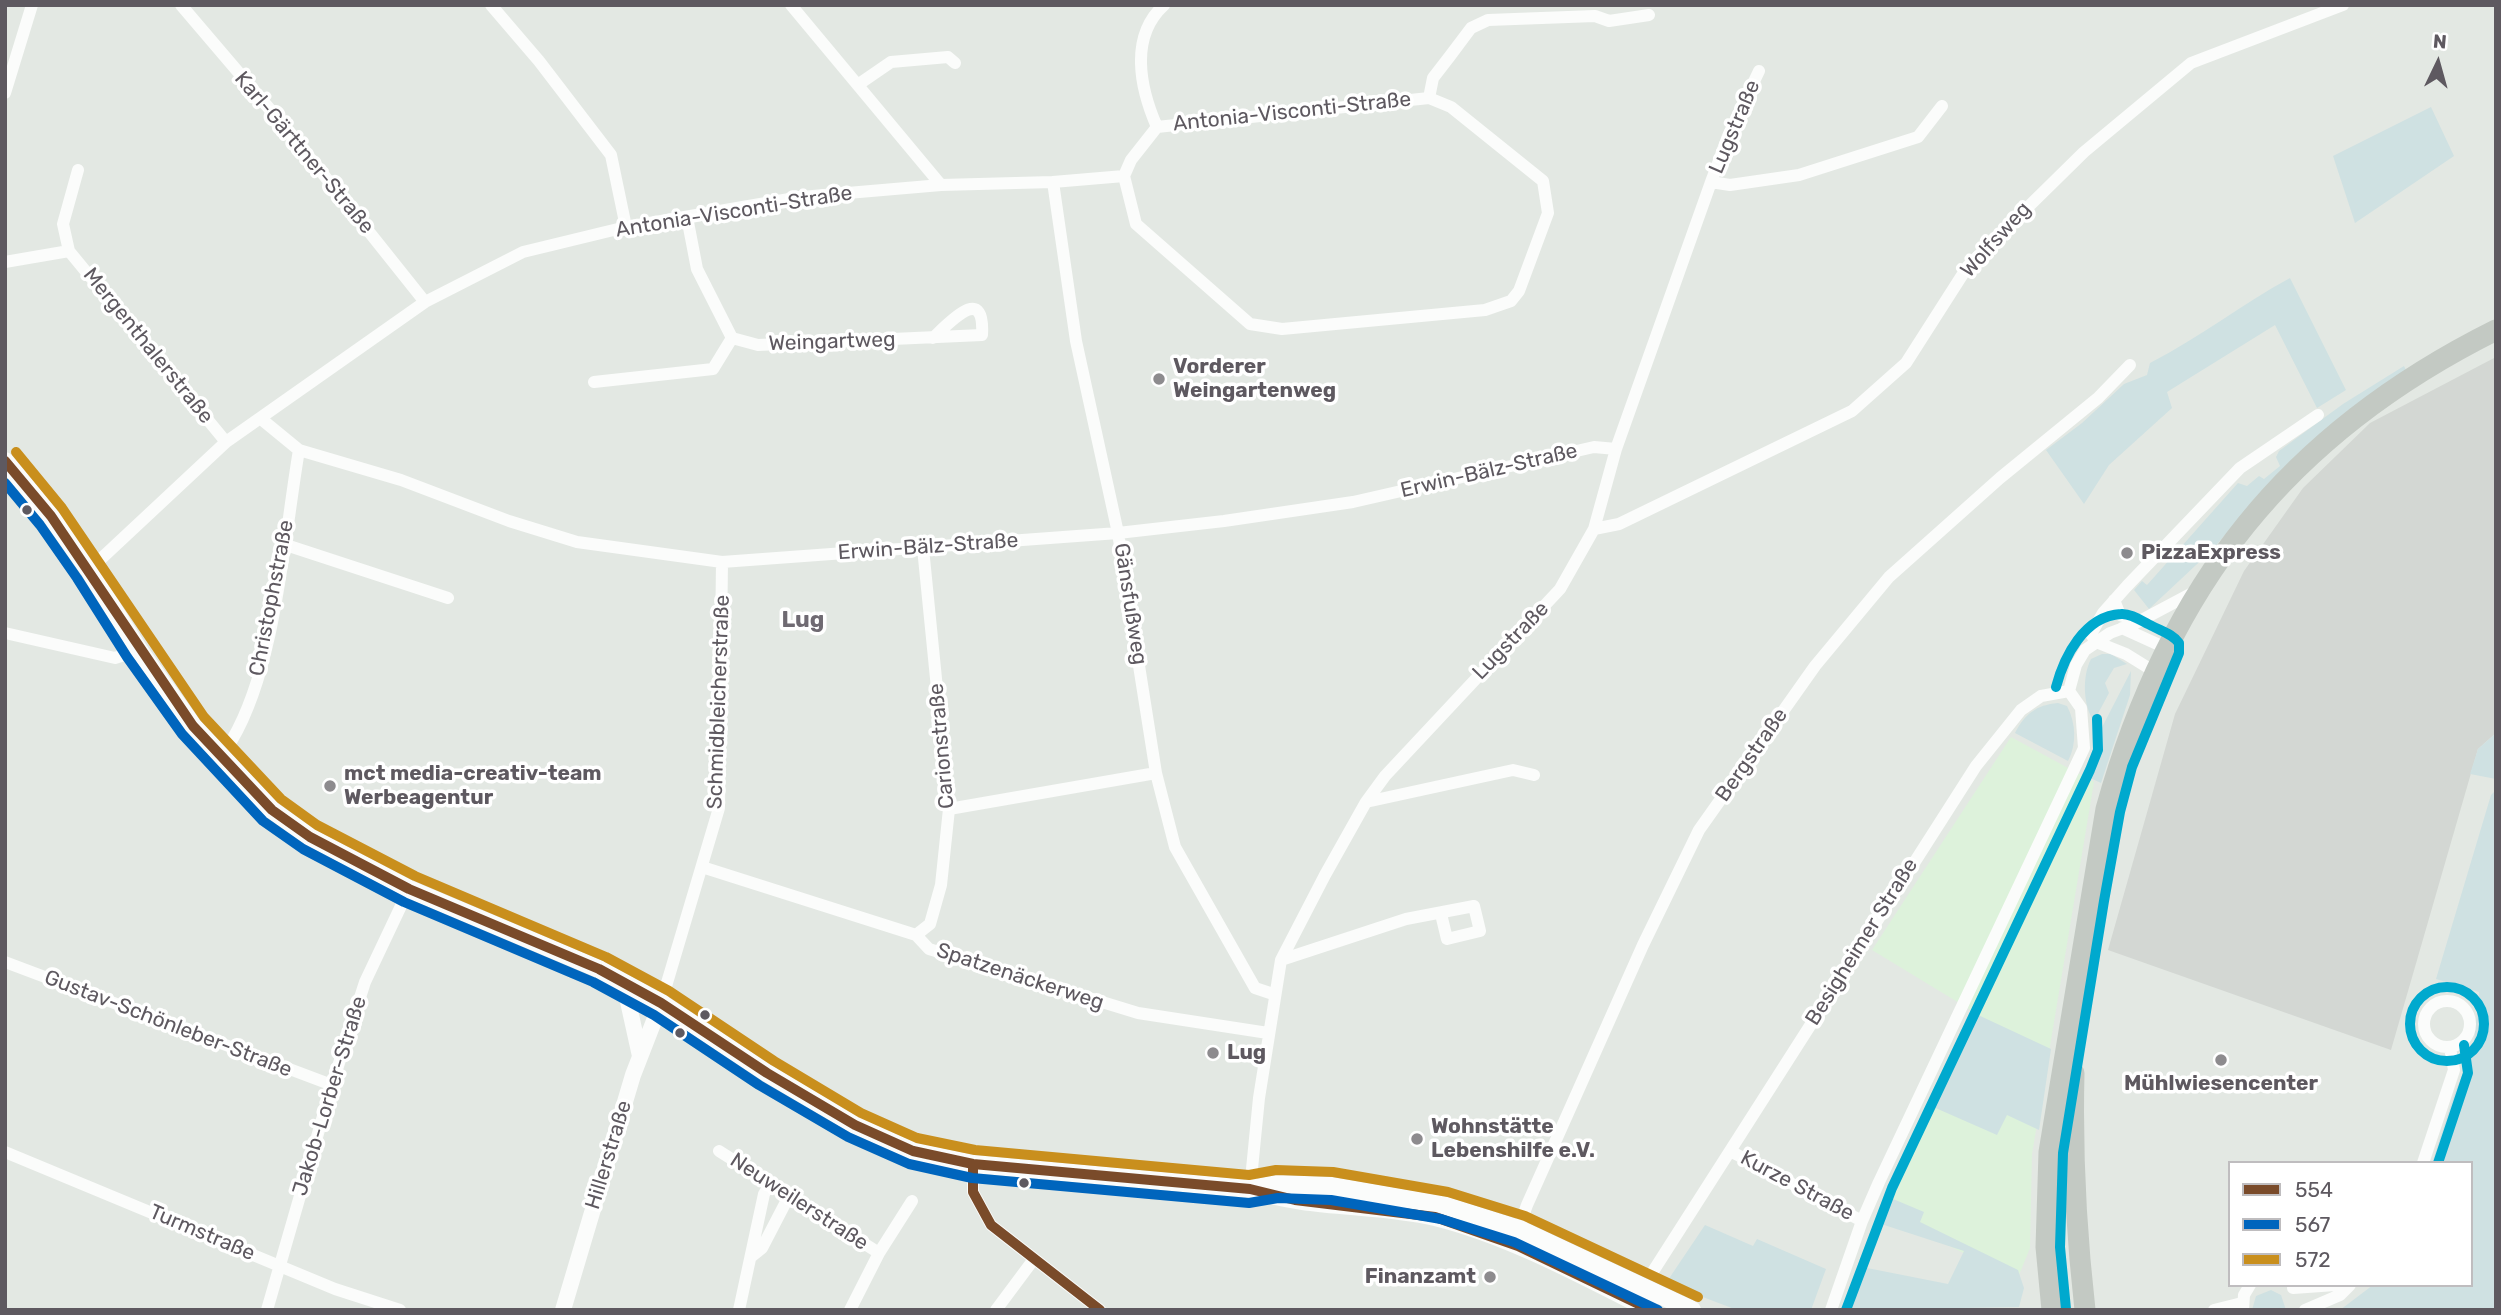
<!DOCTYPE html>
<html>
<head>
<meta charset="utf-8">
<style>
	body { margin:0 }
	#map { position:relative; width:2501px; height:1315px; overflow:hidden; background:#e3e8e3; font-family:Rubik,sans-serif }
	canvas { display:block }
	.frame { position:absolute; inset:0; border:7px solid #5e5960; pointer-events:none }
	.legend { position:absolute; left:2228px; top:1161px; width:245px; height:126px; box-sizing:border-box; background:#fff; border:2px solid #bfbdbf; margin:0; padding:9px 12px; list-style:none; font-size:21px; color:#5e5960 }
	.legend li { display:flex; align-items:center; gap:14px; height:35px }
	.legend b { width:35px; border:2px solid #bfbdbf }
	.north { position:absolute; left:2403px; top:28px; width:70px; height:70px; -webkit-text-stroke:5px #fff; paint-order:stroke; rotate:5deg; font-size:19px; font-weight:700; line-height:28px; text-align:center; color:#5e5960 }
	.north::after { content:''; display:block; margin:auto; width:24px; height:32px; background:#5e5960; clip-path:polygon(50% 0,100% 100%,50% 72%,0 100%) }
</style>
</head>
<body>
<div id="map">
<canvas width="2501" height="1315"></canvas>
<div class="frame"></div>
<ul class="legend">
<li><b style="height:9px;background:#7a4b2a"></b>554</li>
<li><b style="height:9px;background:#0065bd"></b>567</li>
<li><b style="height:9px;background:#c98f1d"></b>572</li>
</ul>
<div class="north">N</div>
</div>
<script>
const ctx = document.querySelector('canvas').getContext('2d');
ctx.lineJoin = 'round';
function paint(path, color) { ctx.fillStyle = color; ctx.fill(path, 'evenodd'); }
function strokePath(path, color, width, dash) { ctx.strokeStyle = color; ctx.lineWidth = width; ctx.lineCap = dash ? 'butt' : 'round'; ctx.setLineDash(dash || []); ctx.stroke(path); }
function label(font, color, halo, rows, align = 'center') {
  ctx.font = font + ' Rubik,sans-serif'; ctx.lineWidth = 7; ctx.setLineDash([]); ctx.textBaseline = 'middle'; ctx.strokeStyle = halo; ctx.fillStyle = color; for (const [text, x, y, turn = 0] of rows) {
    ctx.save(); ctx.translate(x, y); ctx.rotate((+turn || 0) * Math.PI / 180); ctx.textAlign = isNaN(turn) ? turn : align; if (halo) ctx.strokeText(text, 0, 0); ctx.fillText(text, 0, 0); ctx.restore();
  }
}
paint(new Path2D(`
	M 2011,737 L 2094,782 L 2032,1154 L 2030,1248 L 2017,1280 L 1878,1210 L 1974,1012 L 1872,950 Z`), '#ddf2db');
paint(new Path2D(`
	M 2496,357 L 2496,733 L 2478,749 L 2391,1050 L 2108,950 L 2175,714 L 2244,571 L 2303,488 L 2370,423 Z`), '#d3d7d3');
paint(new Path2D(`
	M 2431,107 L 2454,156 L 2355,223 L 2333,156 Z
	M 2290,278 L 2346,390 L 2317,408 L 2275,325 L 2167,392 L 2172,408 L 2109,465 L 2084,504 L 2046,450 L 2082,423 L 2124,384 L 2147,375 L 2150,363 C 2199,338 2242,304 2290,278 Z
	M 2404,366 L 2406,370 L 2247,510 L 2211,551 L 2149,609 L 2134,590 L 2142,581 L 2147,585 L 2238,483 L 2247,486 L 2259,476 L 2264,479 L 2280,466 L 2276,457 L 2279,451 L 2343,404 Z
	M 2102,654 L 2111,654 L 2127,664 L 2114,668 L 2105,683 L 2109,693 L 2094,721 C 2083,706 2082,676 2091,659 Z
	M 2131,671 L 2130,695 L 2101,783 L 2086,776 L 2096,739 Z
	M 2058,703 L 2067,706 C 2076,723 2077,744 2068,761 L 2015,733 C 2025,714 2036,705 2058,703 Z
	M 2496,733 L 2496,779 L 2470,774 L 2478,749 Z
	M 2496,790 L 2496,1310 L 2340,1310 L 2373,1285 L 2471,1285 L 2471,1163 L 2432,1163 L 2455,1092 L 2473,1051 L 2479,992 L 2436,979 L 2491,795 Z
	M 1976,1014 L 2051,1049 L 2039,1130 L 2007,1115 L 1997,1135 L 1931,1106 Z
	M 1886,1196 L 1924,1212 L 1920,1222 L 2018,1270 L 2024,1288 L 2019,1307 L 1846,1310 L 1862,1267 L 1948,1284 L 1964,1251 L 1875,1222 Z
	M 1705,1225 L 1753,1246 L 1757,1239 L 1826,1269 L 1811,1310 L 1737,1310 L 1666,1283 Z
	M 2271,1290 L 2281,1295 L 2286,1310 L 2252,1310 L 2256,1296 Z`), '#cfe1e2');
strokePath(new Path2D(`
	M 181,5 L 291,134 L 425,302
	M 491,5 L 539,61 L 611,155 L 626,227
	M 791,5 L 941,185
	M 859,84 L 891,62 L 948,57 L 955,63
	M 5,93 L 32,5
	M 1429,98 L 1433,78 L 1450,56 L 1471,28 L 1488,20 L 1595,16 L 1609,21 L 1649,15
	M 1157,127 C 1140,88 1129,37 1164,5
	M 78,170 L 63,224 L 69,251 L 226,442
	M 1053,182 L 1076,341 L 1118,533 L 1156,773 L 1175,847 L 1255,988 L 1273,994
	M 1711,182 L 1730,185 L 1799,175 L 1918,137 L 1942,106
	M 687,217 L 697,269 L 732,338
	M 5,262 L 69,251
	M 594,382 L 713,369 L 732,338 L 758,345 L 982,335 C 985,283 950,322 933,338
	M 260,418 L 299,450 L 401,480 L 509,521 L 577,542 L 722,562 L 1118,533 L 1224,521 L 1353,502 L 1594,447 L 1616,449
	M 1594,529 L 1619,524 L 1852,411 L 1906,363 L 1968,266 L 2084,152 L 2191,63 L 2343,5
	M 283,544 L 448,598
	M 89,570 L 226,442 L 425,302 L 523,252 L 626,227 L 801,197 L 941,185 L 1053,182 L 1124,176 L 1131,160 L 1157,127 L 1429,98 L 1451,107 L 1543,181 L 1548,213 L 1519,291 L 1511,301 L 1485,310 L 1282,329 L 1250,324 L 1136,224 L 1124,176
	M 2114,600 L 2120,615 L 2140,621
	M 2122,628 L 2166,648
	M 5,633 L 115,658 L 139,650
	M 2155,672 L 2126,654 L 2096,642 L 2091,634 L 2103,613 L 2127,586 L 2240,468 L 2318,415
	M 2069,691 L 2076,665 L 2085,650 L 2110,633 L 2134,624 L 2196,591
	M 232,740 C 276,665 284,538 299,450
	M 1366,802 L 1513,770 L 1534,775
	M 949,809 L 1156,773
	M 702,867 L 916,935 L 929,949 L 1138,1013 L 1268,1033
	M 916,935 L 930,924 L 941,885 L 949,809 L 923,548
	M 1281,960 L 1406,919 L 1474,906 L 1480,931 L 1447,939 L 1441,914
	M 5,962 L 332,1085
	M2424 1024a23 23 0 1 1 46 0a23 23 0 1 1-46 0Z
	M 661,1003 L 719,808 L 722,562
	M 719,1151 L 879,1253
	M 5,1152 L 335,1289 L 400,1310
	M 1732,1152 L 1862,1221
	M 2423,1163 L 2454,1070 L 2450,1048
	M 973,1164 L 973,1192 L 991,1225 L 1100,1310
	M 1250,1189 L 1259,1098 L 1281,960 L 1325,875 L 1366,802 L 1385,776 L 1560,589 L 1594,529 L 1616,449 L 1711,182 L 1728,136 L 1759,71
	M 1516,1236 L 1527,1205 L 1643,945 L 1699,830 L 1815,666 L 1889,577 L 2000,478 L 2098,398 L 2130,365
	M 752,1256 L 762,1248 L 789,1196
	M 1652,1273 L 1976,766 L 2021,710 L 2041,696 L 2069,691
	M 2293,1288 L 2335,1285
	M 267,1310 L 332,1085 L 365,982 L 409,889
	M 739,1310 L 764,1194 L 770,1184
	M 850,1310 L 879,1253 L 912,1201
	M 996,1310 L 1034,1259
	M 1831,1310 L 1862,1221 L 1879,1182 L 2084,748 L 2081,708 L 2069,691
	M 2214,1310 L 2242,1303
	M 2243,1310 L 2244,1295 L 2250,1285
	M 2305,1310 L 2340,1295 L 2350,1285`), '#fbfcfb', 12);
strokePath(new Path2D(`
	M 606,976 L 627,997 L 640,1056
	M 563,1310 L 633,1075 L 661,1003`), '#fbfcfb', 16);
strokePath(new Path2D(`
	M 5,461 L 51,516 L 89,570 L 139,650 L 193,726 L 272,810 L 310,837 L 409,889 L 599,969 L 661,1003 L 767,1073 L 855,1125 L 913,1151 L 973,1164 L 1250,1189 C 1309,1209 1375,1203 1435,1217 C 1511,1236 1581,1275 1651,1310
	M 1250,1189 L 1277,1184 L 1332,1186 L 1444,1205 L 1519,1229 L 1692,1310`), '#fbfcfb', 18);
strokePath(new Path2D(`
	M 2074,1073 C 2072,1153 2076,1230 2085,1310
	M 2052,1310 L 2046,1247 L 2049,1152 L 2106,809 C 2168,586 2287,434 2496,330`), '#c3c9c3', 21);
strokePath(new Path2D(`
	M 5,461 L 51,516 L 193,726 L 272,810 L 310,837 L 409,889 L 599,969 L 661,1003 L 767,1073 L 855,1125 L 913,1151 L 973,1164 L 1250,1189 L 1295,1200 L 1435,1217 L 1518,1246 L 1651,1310
	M 973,1164 L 973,1192 L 991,1225 L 1100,1310`), '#7a4b2a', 10);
strokePath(new Path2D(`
	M 5,483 L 40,525 L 77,578 L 127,657 L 182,734 L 263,821 L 303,849 L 404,902 L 593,982 L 654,1015 L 759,1085 L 848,1137 L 909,1164 L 972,1178 L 1249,1203 L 1278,1198 L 1331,1200 L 1441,1219 L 1514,1242 L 1658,1310`), '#0065bd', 10);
strokePath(new Path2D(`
	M 16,452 L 62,508 L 204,717 L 281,799 L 317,825 L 415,876 L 606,957 L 669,991 L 774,1061 L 861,1113 L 917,1138 L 975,1150 L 1249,1175 L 1276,1170 L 1333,1172 L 1448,1192 L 1525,1216 L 1698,1297`), '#c98f1d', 10);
strokePath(new Path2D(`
	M 2056,687 C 2064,657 2084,616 2121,614 C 2131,613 2143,622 2152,626 C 2161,631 2173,634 2179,643 L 2179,653 L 2132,767 L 2120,812 L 2104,901 L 2063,1153 L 2060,1247 L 2066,1309
	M2410 1024a37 37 0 1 1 74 0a37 37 0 1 1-74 0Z
	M 2438,1163 L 2468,1073 L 2464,1045
	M 1846,1310 L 1892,1188 L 2090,770 L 2098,750 L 2097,719`), '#00a9ce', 10);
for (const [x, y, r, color] of [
	[1159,379,7,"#8d8b8e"],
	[27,510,6,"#5e5960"],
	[2127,553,7,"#8d8b8e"],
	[330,786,7,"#8d8b8e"],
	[705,1015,6,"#5e5960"],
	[680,1033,6,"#5e5960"],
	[1213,1053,7,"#8d8b8e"],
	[2221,1060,7,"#8d8b8e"],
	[1417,1139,7,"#8d8b8e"],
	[1024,1183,6,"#5e5960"],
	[1490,1277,7,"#8d8b8e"]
]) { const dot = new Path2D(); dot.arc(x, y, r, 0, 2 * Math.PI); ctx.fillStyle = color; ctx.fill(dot); strokePath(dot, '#fff', 2.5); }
label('21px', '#5e5960', '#fff', [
	["Antonia-Visconti-Straße",1292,112,-6],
	["Lugstraße",1735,127,-67],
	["Karl-Gärttner-Straße",304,153,50],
	["Antonia-Visconti-Straße",734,212,-9],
	["Wolfsweg",1996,240,-48],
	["Weingartweg",832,342,-2],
	["Mergenthalerstraße",148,346,51],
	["Erwin-Bälz-Straße",1489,471,-13],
	["Erwin-Bälz-Straße",928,547,-4],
	["Christophstraße",272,598,-79],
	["Gänsfußweg",1130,604,81],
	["Lugstraße",1511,641,-46],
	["Schmidbleicherstraße",719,702,-88],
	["Carionstraße",942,746,-95],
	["Bergstraße",1752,755,-55],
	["Besigheimer Straße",1862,942,-58],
	["Spatzenäckerweg",1020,977,18],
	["Gustav-Schönleber-Straße",168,1024,21],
	["Jakob-Lorber-Straße",330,1096,-73],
	["Hillerstraße",609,1155,-73],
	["Kurze Straße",1797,1186,28],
	["Neuweilerstraße",799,1202,33],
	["Turmstraße",202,1233,23]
]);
label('bold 21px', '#5e5960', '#fff', [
	["Vorderer",1173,367],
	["Weingartenweg",1173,391],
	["PizzaExpress",2141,553],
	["mct media-creativ-team",344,774],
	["Werbeagentur",344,798],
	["Lug",1227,1053],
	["Mühlwiesencenter",2221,1084,"center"],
	["Wohnstätte",1431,1127],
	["Lebenshilfe e.V.",1431,1151],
	["Finanzamt",1476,1277,"right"]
], 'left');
label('bold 23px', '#6f6a72', '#fff', [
	["Lug",803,620]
]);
</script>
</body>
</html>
